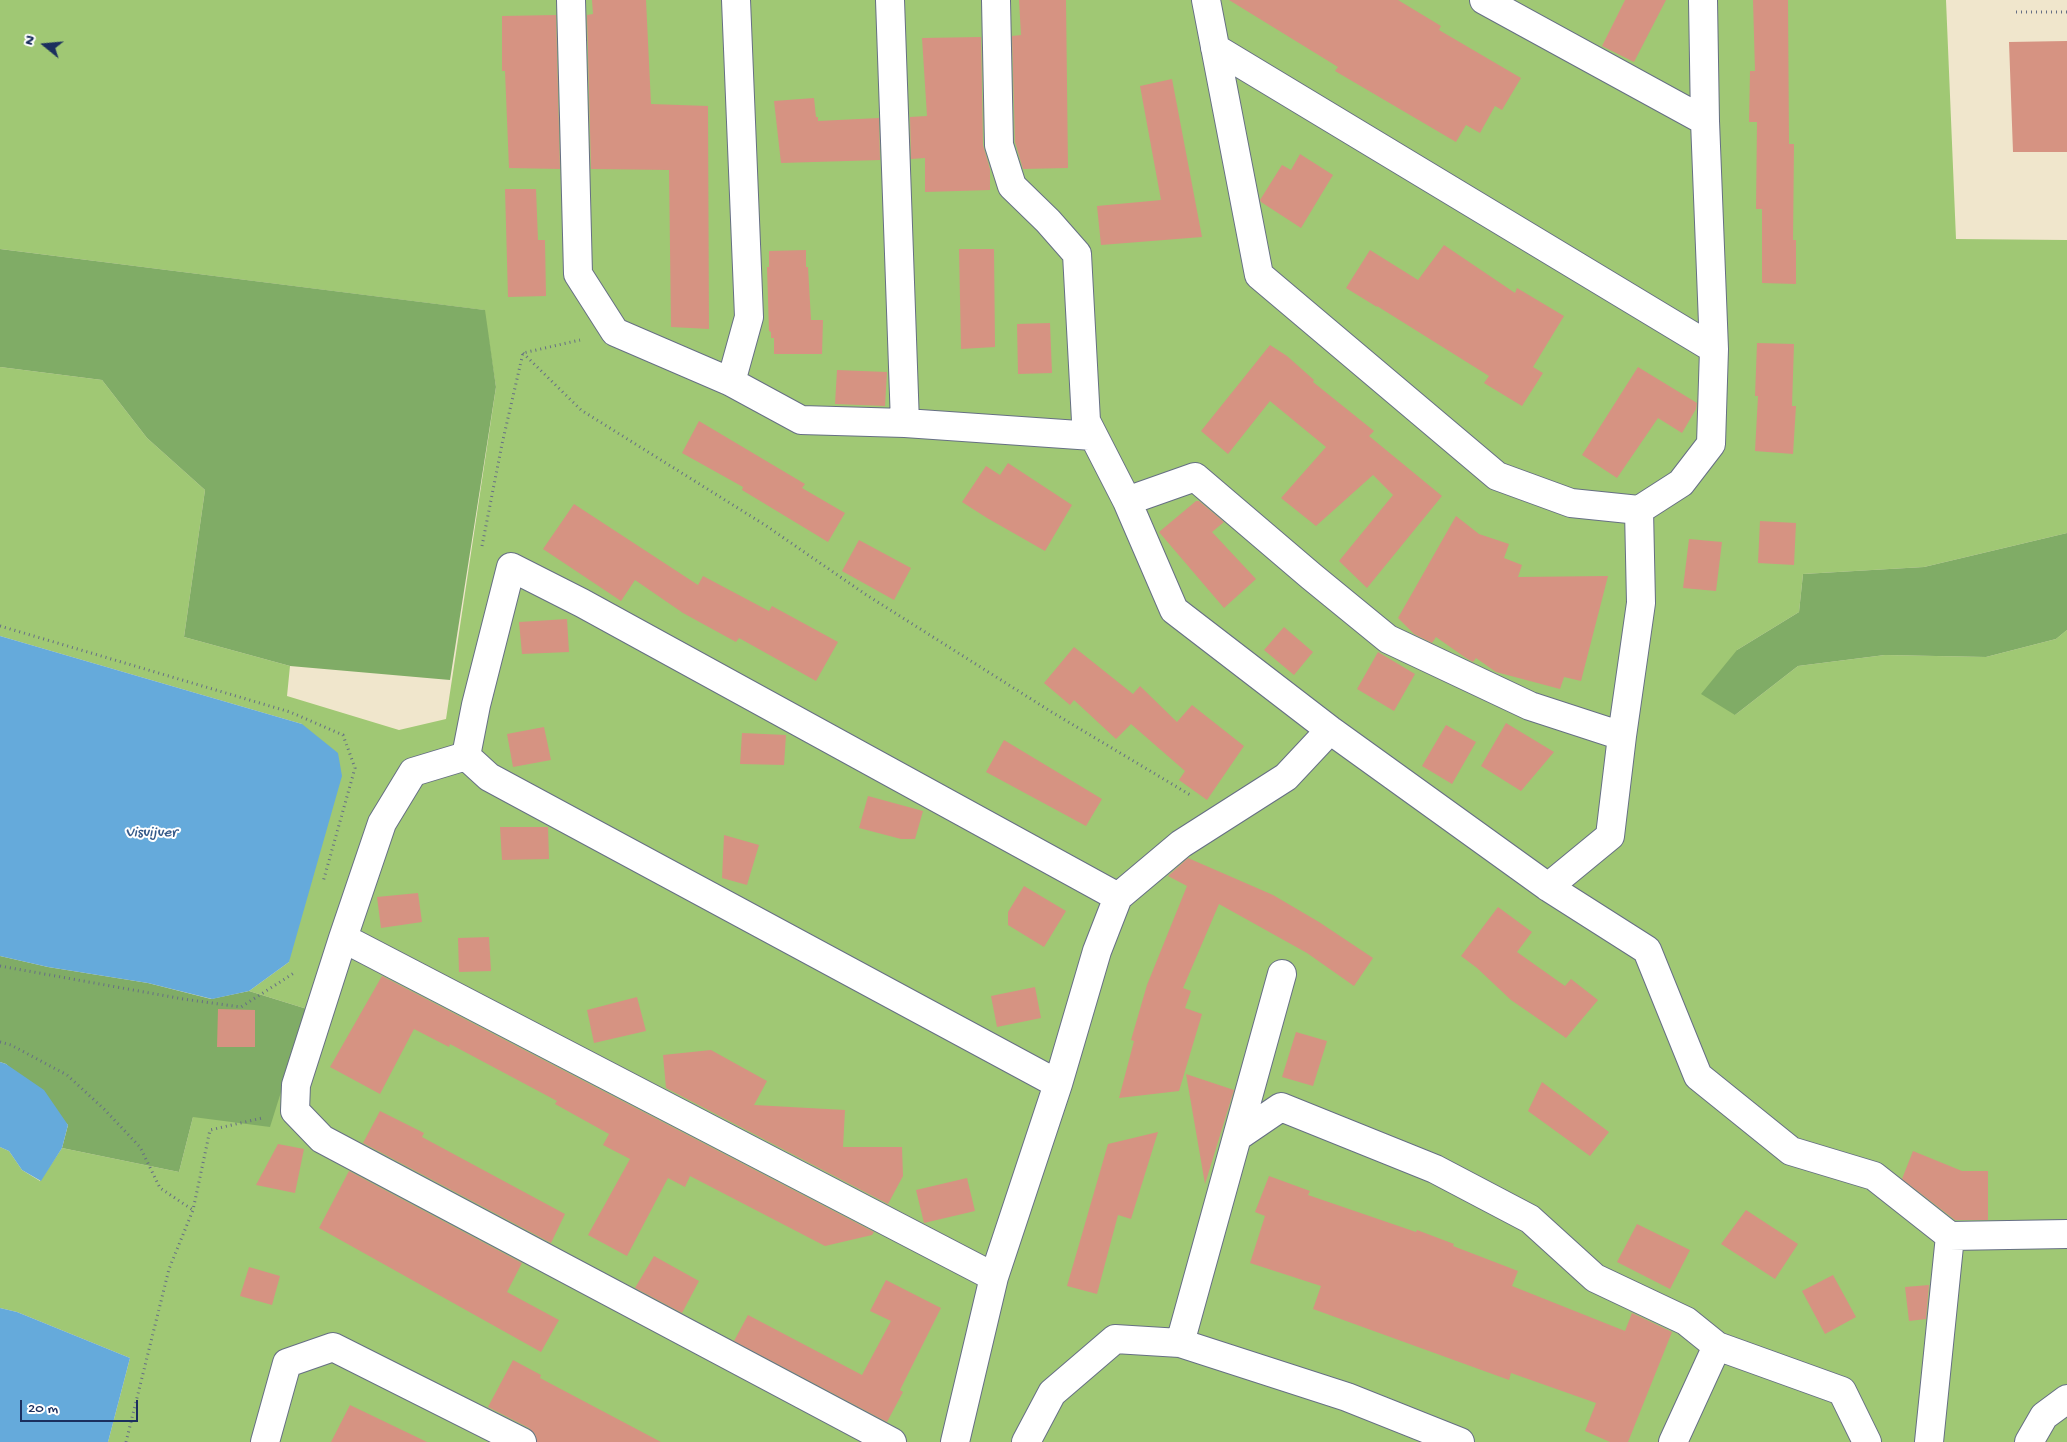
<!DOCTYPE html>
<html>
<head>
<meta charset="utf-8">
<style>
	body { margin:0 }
	#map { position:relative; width:2067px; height:1442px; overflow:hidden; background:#f0e6cc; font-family:"Gochi Hand",sans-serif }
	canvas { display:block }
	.north { position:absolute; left:20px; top:20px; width:50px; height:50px; -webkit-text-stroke:4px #fff; paint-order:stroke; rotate:287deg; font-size:14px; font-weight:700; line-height:20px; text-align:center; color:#1b2f5e }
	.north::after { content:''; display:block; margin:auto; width:18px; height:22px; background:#1b2f5e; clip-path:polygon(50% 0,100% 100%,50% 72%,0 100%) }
	.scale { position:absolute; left:20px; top:1400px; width:118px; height:22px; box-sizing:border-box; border:2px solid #1b2f5e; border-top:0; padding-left:6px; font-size:15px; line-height:18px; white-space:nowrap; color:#1b2f5e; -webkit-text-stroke:4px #fff; paint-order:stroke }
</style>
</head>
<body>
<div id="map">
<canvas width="2067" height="1442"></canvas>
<div class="north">N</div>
<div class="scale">20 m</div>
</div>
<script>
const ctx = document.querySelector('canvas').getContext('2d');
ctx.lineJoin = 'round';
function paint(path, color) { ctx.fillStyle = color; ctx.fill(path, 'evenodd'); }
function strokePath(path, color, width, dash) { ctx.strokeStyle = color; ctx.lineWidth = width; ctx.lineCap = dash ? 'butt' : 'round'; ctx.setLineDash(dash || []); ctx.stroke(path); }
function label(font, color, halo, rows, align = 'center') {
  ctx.font = font + ' "Gochi Hand",sans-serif'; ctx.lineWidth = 4; ctx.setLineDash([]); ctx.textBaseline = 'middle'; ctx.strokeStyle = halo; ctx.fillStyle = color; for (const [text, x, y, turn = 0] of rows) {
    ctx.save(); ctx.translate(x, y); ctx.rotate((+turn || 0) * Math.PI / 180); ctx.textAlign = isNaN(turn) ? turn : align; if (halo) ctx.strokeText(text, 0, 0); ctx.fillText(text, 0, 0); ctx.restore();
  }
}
paint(new Path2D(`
	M 0,0 L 1946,0 L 1956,239 L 2067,240 L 2067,533 L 1924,567 L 1803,574 L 1799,612 L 1737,650 L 1735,715 L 1798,666 L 1885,655 L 1986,657 L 2056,639 L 2067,630 L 2067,1442 L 108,1442 L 130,1358 L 17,1312 L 0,1308 L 0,1147 L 9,1151 L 22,1170 L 40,1181 L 62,1148 L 179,1172 L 193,1117 L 307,1009 L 249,991 L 289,962 L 302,724 L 0,636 L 0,367 L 102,380 L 147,438 L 205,490 L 184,637 L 290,666 L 287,696 L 399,730 L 446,719 L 496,387 L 484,310 L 0,249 Z`), '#a0c874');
paint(new Path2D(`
	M 0,249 L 485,310 L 496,387 L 450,680 L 290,666 L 184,637 L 205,490 L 147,438 L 102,380 L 0,367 Z
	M 2067,533 L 2067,630 L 2056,639 L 1986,657 L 1885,655 L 1798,666 L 1735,715 L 1701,694 L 1737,650 L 1799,612 L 1803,574 L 1924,567 Z
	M 0,956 L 48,967 L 148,983 L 211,999 L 249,991 L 307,1009 L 270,1127 L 193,1117 L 179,1172 L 62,1148 L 68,1125 L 6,1064 L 0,1062 Z`), '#80ac66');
paint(new Path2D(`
	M 0,636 L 302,724 L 338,753 L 342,776 L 289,962 L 249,991 L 212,999 L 148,983 L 48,967 L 0,956 Z
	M 0,1062 L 6,1064 L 44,1090 L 68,1125 L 62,1148 L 41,1181 L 22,1170 L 9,1151 L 0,1147 Z
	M 0,1308 L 17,1312 L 130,1358 L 108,1442 L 0,1442 Z`), '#65aadb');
paint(new Path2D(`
	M 592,0 L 646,0 L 651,104 L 708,106 L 709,329 L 671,327 L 669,170 L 591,169 L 587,15 L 593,14 Z
	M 1019,0 L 1066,0 L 1068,168 L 1023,169 L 1015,142 L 1012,36 L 1021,35 Z
	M 1229,0 L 1398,0 L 1441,26 L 1439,30 L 1521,78 L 1502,110 L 1495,106 L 1480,133 L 1466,125 L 1456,142 L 1335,71 L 1338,67 Z
	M 1625,0 L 1666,0 L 1634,62 L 1602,46 Z
	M 1753,0 L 1788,0 L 1789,144 L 1794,144 L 1793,240 L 1796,240 L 1796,284 L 1762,283 L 1762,209 L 1756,209 L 1757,122 L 1749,122 L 1750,71 L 1755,71 Z
	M 556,15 L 560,169 L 509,168 L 505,71 L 502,71 L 502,16 Z
	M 981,37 L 983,145 L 990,169 L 990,190 L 925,192 L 925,158 L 911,159 L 910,117 L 927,116 L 922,38 Z
	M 2067,41 L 2067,152 L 2013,152 L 2009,42 Z
	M 1172,79 L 1202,237 L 1101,245 L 1097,206 L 1161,200 L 1140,86 Z
	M 814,98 L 816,117 L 818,117 L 818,121 L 879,118 L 880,160 L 781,163 L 774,101 Z
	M 1300,154 L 1333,175 L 1301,228 L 1261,202 L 1260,200 L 1282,165 L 1291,170 Z
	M 505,189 L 536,189 L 538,240 L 545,240 L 546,296 L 508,297 Z
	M 1444,245 L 1515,293 L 1517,288 L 1564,316 L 1533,367 L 1543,373 L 1522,406 L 1484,383 L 1489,376 L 1377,306 L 1377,307 L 1346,288 L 1370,250 L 1418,280 Z
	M 959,249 L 994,249 L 995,347 L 961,349 Z
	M 806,250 L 806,267 L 808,267 L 811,320 L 823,320 L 822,354 L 774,354 L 774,338 L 771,338 L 771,332 L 769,331 L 767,267 L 769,267 L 769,251 Z
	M 1050,323 L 1052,373 L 1018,374 L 1017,324 Z
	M 1757,343 L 1794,344 L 1792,406 L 1796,406 L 1793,454 L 1755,451 L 1758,396 L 1755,396 Z
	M 1270,345 L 1287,356 L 1314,380 L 1313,382 L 1374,431 L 1369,436 L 1442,496 L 1367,588 L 1339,561 L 1393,495 L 1373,475 L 1316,526 L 1281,498 L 1326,447 L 1270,401 L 1228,454 L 1201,431 Z
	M 1638,367 L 1697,403 L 1696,409 L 1682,433 L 1658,418 L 1617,478 L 1582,455 Z
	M 837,370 L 887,372 L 885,406 L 835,404 Z
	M 699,421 L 805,484 L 802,488 L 845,513 L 828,542 L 742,490 L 743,487 L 682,453 Z
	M 1008,463 L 1072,505 L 1045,551 L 987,518 L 962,502 L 986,466 L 1000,475 Z
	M 1196,501 L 1199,501 L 1224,522 L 1212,532 L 1256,579 L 1224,608 L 1159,532 Z
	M 574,504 L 698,585 L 703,576 L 769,611 L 772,606 L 838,642 L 816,681 L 739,638 L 736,642 L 683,613 L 635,580 L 621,601 L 543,549 Z
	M 1456,516 L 1479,534 L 1509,544 L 1504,558 L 1522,565 L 1518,577 L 1608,576 L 1581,681 L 1564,677 L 1560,689 L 1496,672 L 1476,658 L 1473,662 L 1466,658 L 1436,637 L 1432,643 L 1414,634 L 1398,618 Z
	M 1760,521 L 1796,523 L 1794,565 L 1758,563 Z
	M 1689,539 L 1722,542 L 1716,591 L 1683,588 Z
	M 859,540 L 911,568 L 894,600 L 842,571 Z
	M 567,619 L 569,652 L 522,654 L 519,622 Z
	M 1284,627 L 1313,652 L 1294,675 L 1264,650 Z
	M 1074,647 L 1133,694 L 1140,686 L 1177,722 L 1192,705 L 1244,746 L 1207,800 L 1179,780 L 1185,771 L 1131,724 L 1116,739 L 1074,700 L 1070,705 L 1044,683 Z
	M 1378,652 L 1415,674 L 1394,711 L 1357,689 Z
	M 1506,723 L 1554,752 L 1521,791 L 1481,766 Z
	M 1446,725 L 1476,742 L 1452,784 L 1422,766 Z
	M 544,727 L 551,760 L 513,767 L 507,734 Z
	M 742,733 L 786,735 L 784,765 L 740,764 Z
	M 1004,740 L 1102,799 L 1086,826 L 986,772 Z
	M 868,796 L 923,811 L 915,839 L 901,839 L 859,828 Z
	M 500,827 L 548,827 L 549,859 L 502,860 Z
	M 724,835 L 759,845 L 747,885 L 722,878 Z
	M 1188,858 L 1273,895 L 1319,922 L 1373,958 L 1354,986 L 1307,953 L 1219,904 L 1183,988 L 1191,991 L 1185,1008 L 1202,1014 L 1179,1091 L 1119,1098 L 1134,1041 L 1131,1040 L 1147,985 L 1187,886 L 1168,876 Z
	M 1024,886 L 1066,911 L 1044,947 L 1008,925 L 1008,912 Z
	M 418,893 L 422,922 L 381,928 L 377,897 Z
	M 1498,907 L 1532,932 L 1517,952 L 1565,986 L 1571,979 L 1598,1000 L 1566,1038 L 1511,1000 L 1477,968 L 1461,956 Z
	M 489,937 L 491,971 L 459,972 L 458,938 Z
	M 382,976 L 874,1232 L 872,1235 L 825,1246 L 690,1176 L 685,1187 L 668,1178 L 627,1256 L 588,1235 L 630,1159 L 603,1145 L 609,1134 L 555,1104 L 557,1101 L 450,1044 L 449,1047 L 414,1029 L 380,1094 L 330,1067 Z
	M 1035,987 L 1041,1018 L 997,1027 L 991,996 Z
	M 637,997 L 646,1031 L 594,1043 L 587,1010 Z
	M 218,1009 L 255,1010 L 255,1047 L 217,1047 Z
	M 1296,1032 L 1327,1041 L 1313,1086 L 1282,1077 Z
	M 711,1050 L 767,1081 L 754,1105 L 845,1110 L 843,1147 L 902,1147 L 903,1176 L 888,1204 L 666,1088 L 663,1055 Z
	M 1186,1074 L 1234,1090 L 1205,1184 Z
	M 1542,1082 L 1609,1132 L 1590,1156 L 1528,1111 Z
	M 380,1111 L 424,1133 L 422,1137 L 565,1214 L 551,1243 L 363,1143 Z
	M 1158,1132 L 1131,1219 L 1118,1215 L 1097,1294 L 1067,1286 L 1108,1144 Z
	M 278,1144 L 304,1149 L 295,1193 L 256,1185 Z
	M 1913,1151 L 1962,1171 L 1988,1171 L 1988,1220 L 1955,1220 L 1902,1179 Z
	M 349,1171 L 522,1263 L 507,1292 L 559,1320 L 541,1352 L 319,1228 Z
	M 1269,1176 L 1310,1191 L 1308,1195 L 1416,1232 L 1417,1230 L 1454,1244 L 1453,1246 L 1518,1271 L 1512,1286 L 1625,1331 L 1632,1313 L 1672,1332 L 1628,1442 L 1610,1442 L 1585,1431 L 1596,1403 L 1511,1373 L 1509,1380 L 1313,1309 L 1321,1286 L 1250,1263 L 1265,1216 L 1255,1212 Z
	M 967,1178 L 975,1211 L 924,1223 L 916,1190 Z
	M 1746,1210 L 1798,1244 L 1775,1279 L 1721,1244 Z
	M 1637,1224 L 1690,1250 L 1670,1289 L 1617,1262 Z
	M 654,1256 L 699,1281 L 682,1313 L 635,1288 Z
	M 249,1267 L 280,1276 L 272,1305 L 240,1296 Z
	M 1833,1275 L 1856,1317 L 1825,1334 L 1802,1291 Z
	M 886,1280 L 941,1308 L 900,1390 L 903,1392 L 887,1422 L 734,1341 L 748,1315 L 862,1375 L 891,1321 L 870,1311 Z
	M 1929,1285 L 1926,1319 L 1909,1321 L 1905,1287 Z
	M 513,1360 L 541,1375 L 540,1378 L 661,1442 L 537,1442 L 535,1434 L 529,1428 L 488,1407 Z
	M 350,1405 L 427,1442 L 331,1442 Z`), '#d69382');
const minor = new Path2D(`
	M 571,0 L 578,274 L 615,332 L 731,382 L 801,420 L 905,423
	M 890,0 L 905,423 L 1093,436
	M 996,0 L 999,145 L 1012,186 L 1048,221 L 1077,254 L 1086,421 L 1127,501 L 1174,610 L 1330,730 L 1548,887 L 1647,950 L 1698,1076 L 1791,1151 L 1874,1176 L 1950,1236
	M 1206,0 L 1259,275 L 1497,476 L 1571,503 L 1639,510 L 1681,483 L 1711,444 L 1714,349 L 1705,121 L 1703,0
	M 1484,0 L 1705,121
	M 1215,48 L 1714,349
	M 731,382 L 749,317 L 736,0
	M 1127,501 L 1195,477 L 1311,576 L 1388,639 L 1530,706 L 1622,736
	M 466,756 L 413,772 L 382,823 L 343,938 L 296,1085 L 295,1111 L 322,1139 L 892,1442
	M 1548,887 L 1610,836 L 1622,736 L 1641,603 L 1639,510
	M 343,938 L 994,1277
	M 1058,1084 L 489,777 L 466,756 L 476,705 L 511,567 L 582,603 L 1118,897
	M 1237,1137 L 1281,1107 L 1435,1169 L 1530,1219 L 1595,1278 L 1686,1321 L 1717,1346
	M 1180,1343 L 1282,974
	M 265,1442 L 287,1363 L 333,1347 L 522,1442
	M 955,1442 L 994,1277 L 1058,1084 L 1097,951 L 1118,897 L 1181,844 L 1286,777 L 1330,730
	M 1026,1442 L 1052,1393 L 1115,1339 L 1180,1343 L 1347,1397 L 1460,1442
	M 1673,1442 L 1717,1346 L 1842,1391 L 1867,1442
	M 1929,1442 L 1950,1236 L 2067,1234
	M 2029,1442 L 2044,1416 L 2067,1399`);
strokePath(minor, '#666f84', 30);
strokePath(new Path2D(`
	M 2016,12 L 2067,12
	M 523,353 L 581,410 L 765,525 L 865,594 L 1050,711 L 1192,796
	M 482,546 L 502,444 L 523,353 L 580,340
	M 0,626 L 290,712 L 343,735 L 355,768 L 323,882
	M 0,966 L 183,999 L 241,1007 L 294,973
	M 0,1042 L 11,1045 L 67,1075 L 104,1109 L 140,1147 L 160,1188 L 193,1210
	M 126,1442 L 169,1269 L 193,1210 L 210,1130 L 262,1118`), '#666f84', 3, [1, 4]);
strokePath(minor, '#fff', 28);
label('italic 15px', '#355a8a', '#fff', [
	["Visvijver",151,834]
]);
</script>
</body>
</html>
